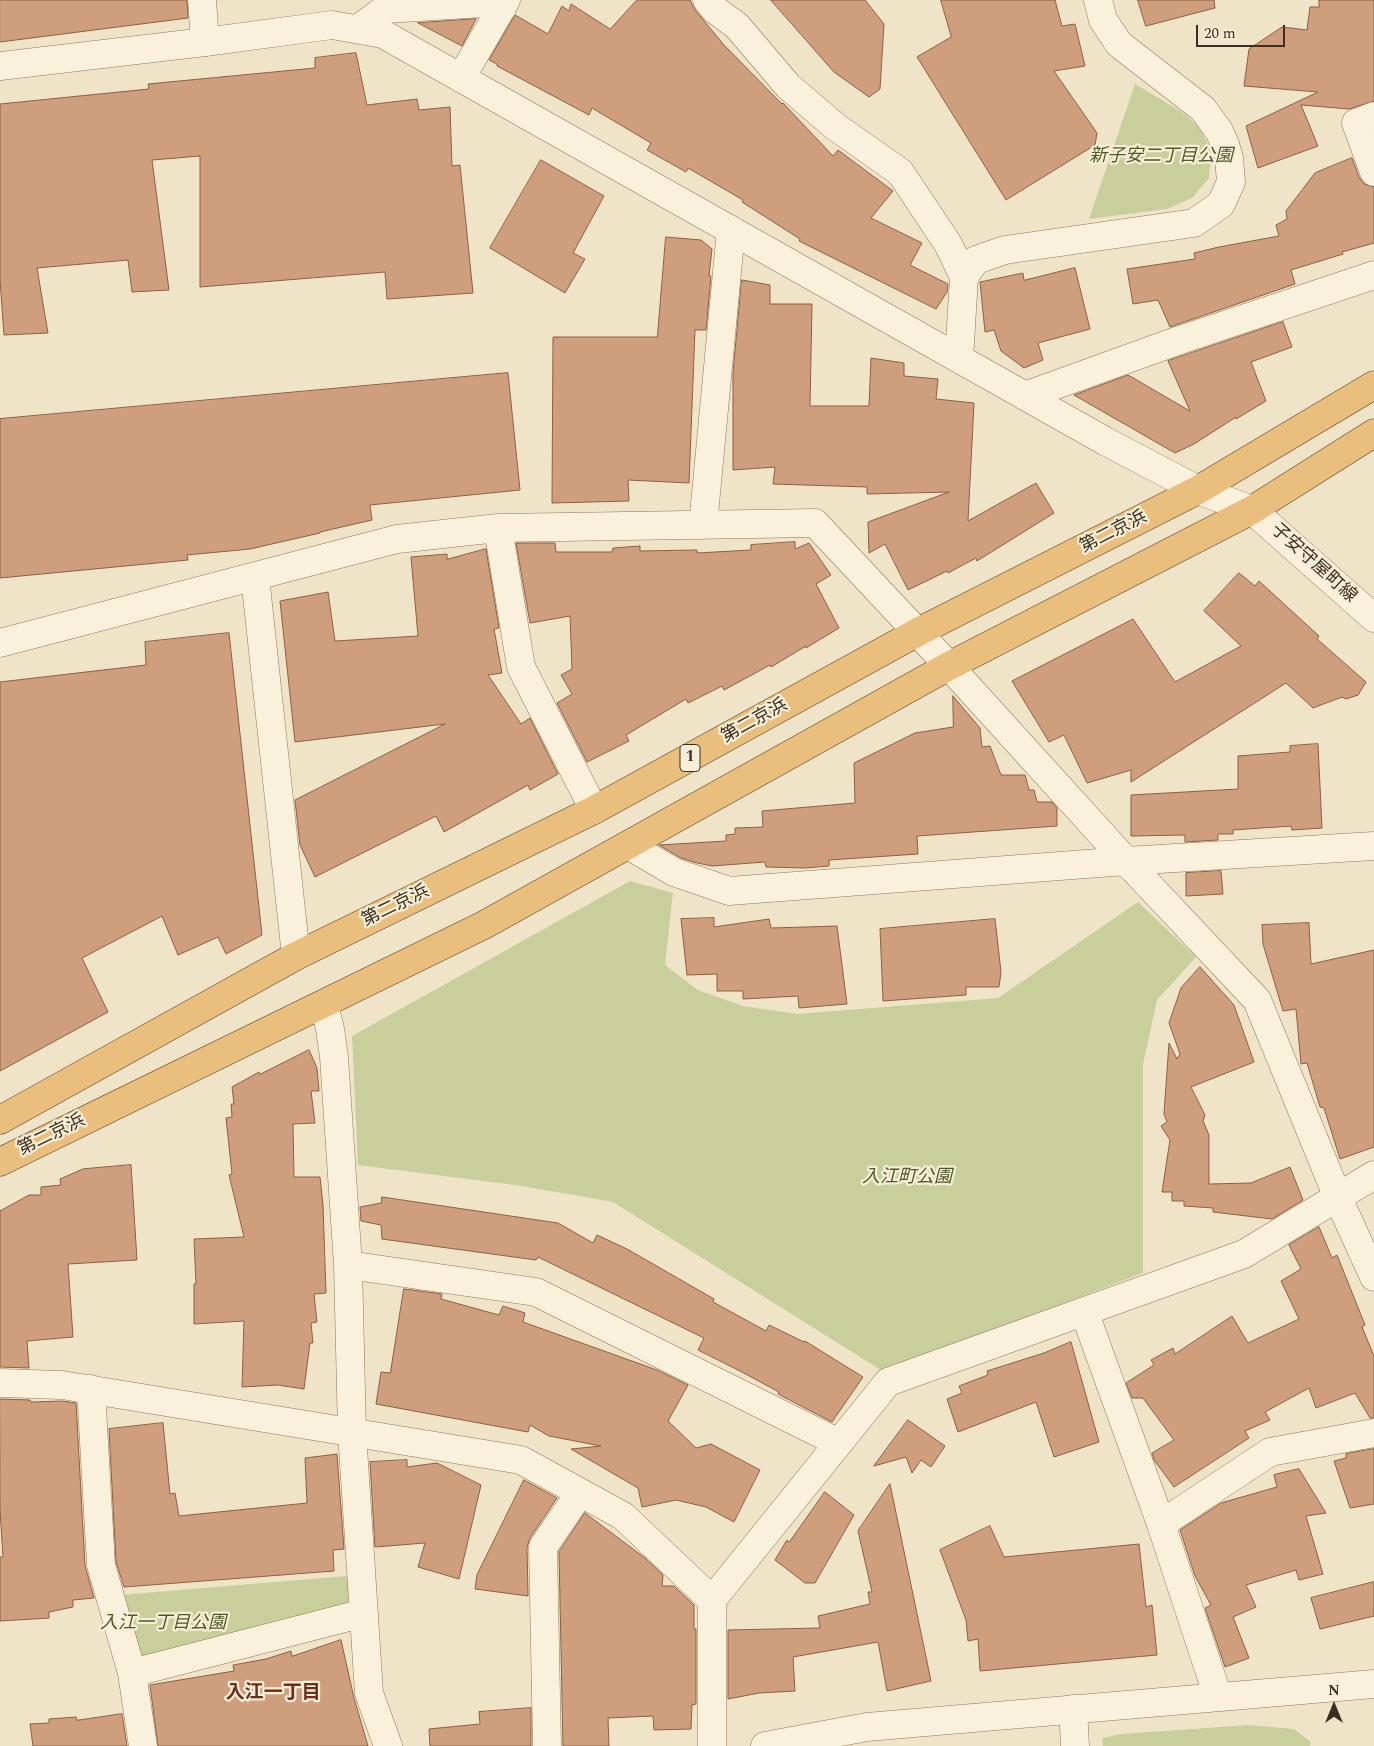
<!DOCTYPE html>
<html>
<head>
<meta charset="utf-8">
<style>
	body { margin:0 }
	#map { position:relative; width:1374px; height:1746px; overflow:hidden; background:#f0e4c8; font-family:Spectral,serif }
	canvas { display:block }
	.north { position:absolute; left:1309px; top:1681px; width:50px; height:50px; -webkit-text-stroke:4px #f7eed8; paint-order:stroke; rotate:0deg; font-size:14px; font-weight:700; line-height:20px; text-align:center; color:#3d2e20 }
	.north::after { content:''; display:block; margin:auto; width:18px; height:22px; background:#3d2e20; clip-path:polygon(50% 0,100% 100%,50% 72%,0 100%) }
	.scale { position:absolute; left:1196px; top:25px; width:89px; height:22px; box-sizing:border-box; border:2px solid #3d2e20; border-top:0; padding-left:6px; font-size:15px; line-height:18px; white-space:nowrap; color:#3d2e20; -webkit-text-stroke:4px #f7eed8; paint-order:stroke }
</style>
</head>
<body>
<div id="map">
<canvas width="1374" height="1746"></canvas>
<div class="north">N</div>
<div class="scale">20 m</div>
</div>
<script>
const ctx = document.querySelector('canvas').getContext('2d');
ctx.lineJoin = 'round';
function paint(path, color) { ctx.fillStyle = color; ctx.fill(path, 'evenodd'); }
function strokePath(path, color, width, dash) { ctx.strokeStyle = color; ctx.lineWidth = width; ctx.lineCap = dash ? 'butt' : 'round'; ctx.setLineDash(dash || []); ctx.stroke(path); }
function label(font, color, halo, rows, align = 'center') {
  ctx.font = font + ' Spectral,"Noto Sans JP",serif'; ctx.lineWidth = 4.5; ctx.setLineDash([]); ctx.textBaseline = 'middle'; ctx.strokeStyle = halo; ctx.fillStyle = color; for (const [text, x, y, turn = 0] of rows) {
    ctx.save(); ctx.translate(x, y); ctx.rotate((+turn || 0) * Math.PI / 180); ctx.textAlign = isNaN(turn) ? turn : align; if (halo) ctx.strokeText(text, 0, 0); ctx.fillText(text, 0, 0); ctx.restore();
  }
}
paint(new Path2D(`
	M 1135,84 L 1182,112 L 1199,127 L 1211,150 L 1209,178 L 1192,198 L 1167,209 L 1089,219 Z
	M 630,881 L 673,893 L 665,965 L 698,990 L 743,1006 L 797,1014 L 998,998 L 1138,902 L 1196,957 L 1157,1000 L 1143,1064 L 1143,1273 L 884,1372 L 613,1202 L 522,1186 L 358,1165 L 352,1036 Z
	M 347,1576 L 351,1596 L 345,1607 L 139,1663 L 120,1595 Z
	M 1248,1725 L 1294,1729 L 1311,1742 L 1310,1746 L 1103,1746 L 1102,1738 L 1122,1734 Z`), '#c9cf9b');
const building = new Path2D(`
	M 0,0 L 187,0 L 188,18 L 0,42 Z
	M 637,0 L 690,0 L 695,10 L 724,45 L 782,104 L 783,103 L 833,156 L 838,150 L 893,191 L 871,218 L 922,243 L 910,265 L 948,284 L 947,292 L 936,309 L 799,241 L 800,239 L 742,202 L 743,200 L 688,168 L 686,172 L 647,150 L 651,143 L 592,108 L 589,115 L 497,66 L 497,64 L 489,60 L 515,15 L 548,34 L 562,6 L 569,11 L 571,4 L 610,29 Z
	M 771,0 L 865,0 L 884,24 L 880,89 L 869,97 L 834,72 Z
	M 941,0 L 1055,0 L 1062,26 L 1075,24 L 1085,66 L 1054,71 L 1097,133 L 1095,145 L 1006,200 L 917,57 L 951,37 Z
	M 1138,0 L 1214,0 L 1215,8 L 1146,26 Z
	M 1319,0 L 1374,0 L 1374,101 L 1349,109 L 1301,105 L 1318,146 L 1258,168 L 1246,126 L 1318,92 L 1244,86 L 1249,49 L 1282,27 L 1307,30 L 1310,7 L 1319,7 Z
	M 476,19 L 462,46 L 418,23 Z
	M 356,53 L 367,105 L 417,99 L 419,110 L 450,107 L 452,166 L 460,165 L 473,293 L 387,299 L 385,272 L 200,287 L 200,156 L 152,160 L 169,290 L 132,292 L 128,260 L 37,268 L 48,333 L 4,335 L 0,280 L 0,104 L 149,89 L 148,84 L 315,68 L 315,58 Z
	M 1352,158 L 1359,177 L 1364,184 L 1374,187 L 1374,243 L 1342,252 L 1343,254 L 1291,270 L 1295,284 L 1170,327 L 1158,300 L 1133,304 L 1127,269 L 1195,259 L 1194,253 L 1219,247 L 1279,236 L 1276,225 L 1287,219 L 1286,211 L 1315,173 Z
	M 541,160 L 604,196 L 573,253 L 585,259 L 565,293 L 490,248 Z
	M 666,237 L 701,240 L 712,249 L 709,276 L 711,276 L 706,330 L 695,330 L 689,483 L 628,480 L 629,501 L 552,503 L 553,337 L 657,337 Z
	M 1075,268 L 1090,329 L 1038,343 L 1043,360 L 1024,368 L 1001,351 L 994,330 L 985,332 L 980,282 L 1023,273 L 1024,280 Z
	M 742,280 L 770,285 L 770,304 L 812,304 L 810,406 L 869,406 L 871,358 L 904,363 L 904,376 L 938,379 L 936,399 L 974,403 L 968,521 L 1036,483 L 1054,513 L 977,561 L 976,558 L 948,573 L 947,571 L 908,590 L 885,544 L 869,553 L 868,522 L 949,492 L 867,494 L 867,487 L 773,484 L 775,467 L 733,470 L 733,373 Z
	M 1283,322 L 1292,347 L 1251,362 L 1266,401 L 1236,419 L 1236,417 L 1194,444 L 1175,453 L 1074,395 L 1128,375 L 1190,411 L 1168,361 Z
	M 508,373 L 520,490 L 370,505 L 372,520 L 320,532 L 320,533 L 250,549 L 187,555 L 188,560 L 0,578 L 0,419 Z
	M 795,542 L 795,549 L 809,543 L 831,575 L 816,584 L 839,628 L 806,648 L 806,646 L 771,667 L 770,665 L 724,690 L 722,686 L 688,703 L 686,699 L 626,735 L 629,741 L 587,762 L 557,703 L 572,694 L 561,675 L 572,669 L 570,616 L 530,623 L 516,543 L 555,543 L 556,552 L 612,552 L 613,548 L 640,546 L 640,551 L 697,550 L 697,553 L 751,550 L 751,545 Z
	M 486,549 L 499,628 L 494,629 L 502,673 L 488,675 L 521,724 L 530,718 L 558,774 L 530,790 L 528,785 L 444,832 L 436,816 L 315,877 L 300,845 L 295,800 L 445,724 L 295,742 L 280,601 L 328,592 L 335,641 L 418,636 L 411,557 L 447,554 L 447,559 Z
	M 1239,573 L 1255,586 L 1259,581 L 1319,636 L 1317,639 L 1366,682 L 1358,695 L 1346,699 L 1342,697 L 1313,708 L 1286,683 L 1131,782 L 1131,770 L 1087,783 L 1064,735 L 1049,742 L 1012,681 L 1133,619 L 1175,682 L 1241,646 L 1204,611 Z
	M 229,633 L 262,935 L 226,954 L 218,937 L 178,955 L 162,916 L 82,958 L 108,1012 L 0,1071 L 0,682 L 146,665 L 145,642 Z
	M 953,696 L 980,728 L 982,747 L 990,746 L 1001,775 L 1025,775 L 1029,790 L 1034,790 L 1037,802 L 1052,802 L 1057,808 L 1057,826 L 917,836 L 918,854 L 829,860 L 829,866 L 805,868 L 766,867 L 765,862 L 712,866 L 697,863 L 681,858 L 659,845 L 726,841 L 726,835 L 735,834 L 735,828 L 763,827 L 762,811 L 855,803 L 854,763 L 915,733 L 953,727 Z
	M 1318,744 L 1322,828 L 1292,830 L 1291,826 L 1233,830 L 1233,834 L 1218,834 L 1218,840 L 1185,842 L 1185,835 L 1131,836 L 1131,795 L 1238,789 L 1238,756 L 1290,752 L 1290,746 Z
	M 1221,871 L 1223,894 L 1186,896 L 1186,873 Z
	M 714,918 L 714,927 L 769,919 L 771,928 L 837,926 L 847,1004 L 799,1008 L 798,996 L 743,999 L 743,991 L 717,991 L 717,974 L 687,975 L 681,919 Z
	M 995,919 L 1001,972 L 999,987 L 966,987 L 966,995 L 883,1001 L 880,929 Z
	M 1309,923 L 1311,964 L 1374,950 L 1374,1147 L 1340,1159 L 1324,1108 L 1320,1107 L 1307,1063 L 1301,1064 L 1296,1009 L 1283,1011 L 1263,944 L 1262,925 Z
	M 1200,967 L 1234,1005 L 1254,1062 L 1191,1087 L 1205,1115 L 1203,1121 L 1209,1135 L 1209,1184 L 1251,1183 L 1290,1167 L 1303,1200 L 1272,1219 L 1213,1212 L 1213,1208 L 1184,1206 L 1184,1201 L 1172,1201 L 1172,1192 L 1162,1192 L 1170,1140 L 1161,1126 L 1167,1122 L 1164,1114 L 1169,1043 L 1177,1059 L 1180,1054 L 1169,1023 L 1181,988 Z
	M 309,1050 L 317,1068 L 319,1091 L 311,1091 L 315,1123 L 293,1124 L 294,1177 L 320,1177 L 323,1205 L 326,1293 L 314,1294 L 317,1322 L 311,1323 L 313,1343 L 310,1343 L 304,1389 L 278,1385 L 242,1387 L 244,1321 L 194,1324 L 194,1284 L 196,1284 L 194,1239 L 244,1237 L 229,1175 L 232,1174 L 226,1118 L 232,1117 L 231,1104 L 234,1104 L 232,1087 L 259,1072 L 260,1074 Z
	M 131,1165 L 137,1260 L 68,1264 L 73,1337 L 27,1341 L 29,1368 L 0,1367 L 0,1211 L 29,1195 L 41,1195 L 41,1187 L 61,1185 L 60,1179 L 83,1169 Z
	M 382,1197 L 558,1223 L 593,1243 L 597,1235 L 627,1249 L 714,1299 L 713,1302 L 766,1331 L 769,1325 L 804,1342 L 805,1341 L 863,1377 L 832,1422 L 778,1394 L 779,1392 L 740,1371 L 698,1350 L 704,1338 L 538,1257 L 536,1260 L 382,1239 L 381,1225 L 361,1221 L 360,1207 L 381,1203 Z
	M 1319,1227 L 1332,1258 L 1337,1255 L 1365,1325 L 1362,1327 L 1374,1356 L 1374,1418 L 1370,1418 L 1355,1393 L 1316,1408 L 1309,1388 L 1265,1412 L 1270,1420 L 1245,1431 L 1249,1438 L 1174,1487 L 1154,1460 L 1152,1453 L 1174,1440 L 1143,1398 L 1132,1398 L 1126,1383 L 1154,1365 L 1151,1360 L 1173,1348 L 1175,1354 L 1232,1316 L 1248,1343 L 1299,1319 L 1281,1281 L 1301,1269 L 1289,1245 Z
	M 404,1289 L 442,1294 L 441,1299 L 499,1315 L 503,1306 L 525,1313 L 523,1322 L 657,1370 L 688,1385 L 668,1421 L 696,1448 L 711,1444 L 760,1470 L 734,1522 L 706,1507 L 676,1500 L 642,1507 L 638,1488 L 571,1449 L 601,1446 L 549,1436 L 530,1425 L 528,1432 L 376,1404 L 381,1372 L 390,1373 Z
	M 1071,1342 L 1099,1442 L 1054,1457 L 1036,1402 L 958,1432 L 947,1399 L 962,1393 L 959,1386 L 988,1375 L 987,1371 L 1044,1353 Z
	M 0,1399 L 30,1400 L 31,1402 L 62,1401 L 76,1403 L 85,1566 L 94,1598 L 73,1600 L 73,1607 L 49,1612 L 49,1618 L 0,1621 L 0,1557 L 3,1557 L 0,1510 Z
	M 908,1420 L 945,1446 L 931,1467 L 921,1460 L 912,1473 L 906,1457 L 874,1466 Z
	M 163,1423 L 170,1494 L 175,1493 L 179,1516 L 307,1503 L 305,1458 L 337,1454 L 344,1549 L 333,1550 L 334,1571 L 124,1587 L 116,1562 L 109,1429 Z
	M 1374,1449 L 1374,1504 L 1350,1508 L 1334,1461 L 1346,1458 L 1346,1454 Z
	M 407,1460 L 407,1467 L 437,1463 L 481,1485 L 459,1579 L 418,1567 L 425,1543 L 375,1547 L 370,1462 Z
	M 1299,1469 L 1326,1513 L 1306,1516 L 1323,1574 L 1299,1580 L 1296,1570 L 1246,1585 L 1256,1607 L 1233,1617 L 1249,1658 L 1225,1667 L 1205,1608 L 1211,1605 L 1195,1576 L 1180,1530 L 1221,1503 L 1277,1487 L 1274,1475 Z
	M 524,1480 L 557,1498 L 530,1538 L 527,1547 L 528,1596 L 475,1589 L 477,1575 Z
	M 890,1484 L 931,1681 L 887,1691 L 878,1642 L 793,1657 L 795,1691 L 759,1693 L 728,1699 L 728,1630 L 820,1628 L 818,1616 L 870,1604 L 868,1592 L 872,1592 L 858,1531 Z
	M 825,1492 L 854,1515 L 815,1583 L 805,1583 L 775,1560 L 787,1540 L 789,1542 Z
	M 585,1513 L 645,1558 L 663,1575 L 662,1586 L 674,1586 L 694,1605 L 694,1629 L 696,1629 L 696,1704 L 692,1705 L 691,1729 L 654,1730 L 653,1716 L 608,1718 L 609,1746 L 563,1746 L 559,1552 Z
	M 990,1526 L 1004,1557 L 1139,1544 L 1146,1607 L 1152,1605 L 1157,1655 L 980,1671 L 978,1639 L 968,1641 L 966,1620 L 940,1550 Z
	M 1374,1582 L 1374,1616 L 1320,1629 L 1311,1598 Z
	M 341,1640 L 354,1698 L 368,1746 L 158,1746 L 150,1685 L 234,1671 L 233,1665 L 266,1659 L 291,1651 L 292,1656 Z
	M 531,1708 L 531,1746 L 430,1746 L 429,1729 L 480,1724 L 479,1712 Z
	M 122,1714 L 127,1746 L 33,1746 L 30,1724 L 49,1723 L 49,1719 L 76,1717 L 77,1720 Z`);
paint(building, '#cf9f7d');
strokePath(building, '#8d5f41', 1);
const minor = new Path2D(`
	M 202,0 L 205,42
	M 707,0 L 714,9 L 737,26 L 788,86 L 836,127 L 900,172 L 948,244 L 964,277
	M 358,29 L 385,9 L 485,3 L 502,8
	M 461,78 L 506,0
	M 1374,116 L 1356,123 L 1374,172
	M 1025,396 L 1177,341 L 1374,275
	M 703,525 L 731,230
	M 498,528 L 521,667 L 594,810
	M 255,577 L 296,956
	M 0,643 L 397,539 L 498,528 L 815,523 L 949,666 L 1126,861 L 1257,1000 L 1338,1198 L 1374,1277
	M 628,845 L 674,872 L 729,891 L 1126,861 L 1374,846
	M 324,1004 L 330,1029 L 334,1057 L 348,1265 L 352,1432 L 369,1693 L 388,1746
	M 348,1265 L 536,1292 L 839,1443
	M 1084,1311 L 1161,1524 L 1218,1697
	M 0,1383 L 62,1385 L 521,1460 L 623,1516 L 712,1600
	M 91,1389 L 101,1565 L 132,1673 L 143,1746
	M 1161,1524 L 1270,1452 L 1374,1433
	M 132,1673 L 364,1613
	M 1073,1709 L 1075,1746
	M 547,1746 L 543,1547 L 580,1493
	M 712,1746 L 712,1600 L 888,1382 L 1244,1254 L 1374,1175`);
const tertiary = new Path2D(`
	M 0,66 L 205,42 L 332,25 L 383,34 L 1105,441 L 1198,490 L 1252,510 L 1374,618
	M 959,359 L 964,277 L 976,260 L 1005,250 L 1194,223 L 1221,204 L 1231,182 L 1229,158 L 1225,144 L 1219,131 L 1203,109 L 1119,44 L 1103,20 L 1098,0
	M 765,1746 L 867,1727 L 1374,1684`);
const trunk = new Path2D(`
	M 0,1120 L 296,956 L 594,810 L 918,632 L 1198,490 L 1374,385
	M 0,1162 L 484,925 L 949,666 L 1252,510 L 1374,433`);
strokePath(minor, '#8d765c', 29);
strokePath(tertiary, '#8d765c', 29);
strokePath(trunk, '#5b4430', 29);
strokePath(minor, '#faf1dc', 28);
strokePath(tertiary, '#faf1dc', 28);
strokePath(trunk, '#eabe7c', 28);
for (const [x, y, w] of [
	[690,758,20]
]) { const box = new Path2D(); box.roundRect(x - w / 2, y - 13.5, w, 27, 4); ctx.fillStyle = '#f7eed8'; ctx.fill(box); strokePath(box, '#3d2e20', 1); }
label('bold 16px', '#3d2e20', null, [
	["1",690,758]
]);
label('italic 18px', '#4d5a26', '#f7eed8', [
	["新子安二丁目公園",1161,157],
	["入江町公園",907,1178],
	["入江一丁目公園",163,1624]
]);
label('18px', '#3d2e20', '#f7eed8', [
	["第二京浜",1114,533,-27],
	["子安守屋町線",1313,564,42],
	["第二京浜",755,722,-29],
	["第二京浜",396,907,-26],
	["第二京浜",52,1136,-26]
]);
label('bold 19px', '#6b2e1e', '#f7eed8', [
	["入江一丁目",273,1694]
]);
</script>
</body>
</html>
